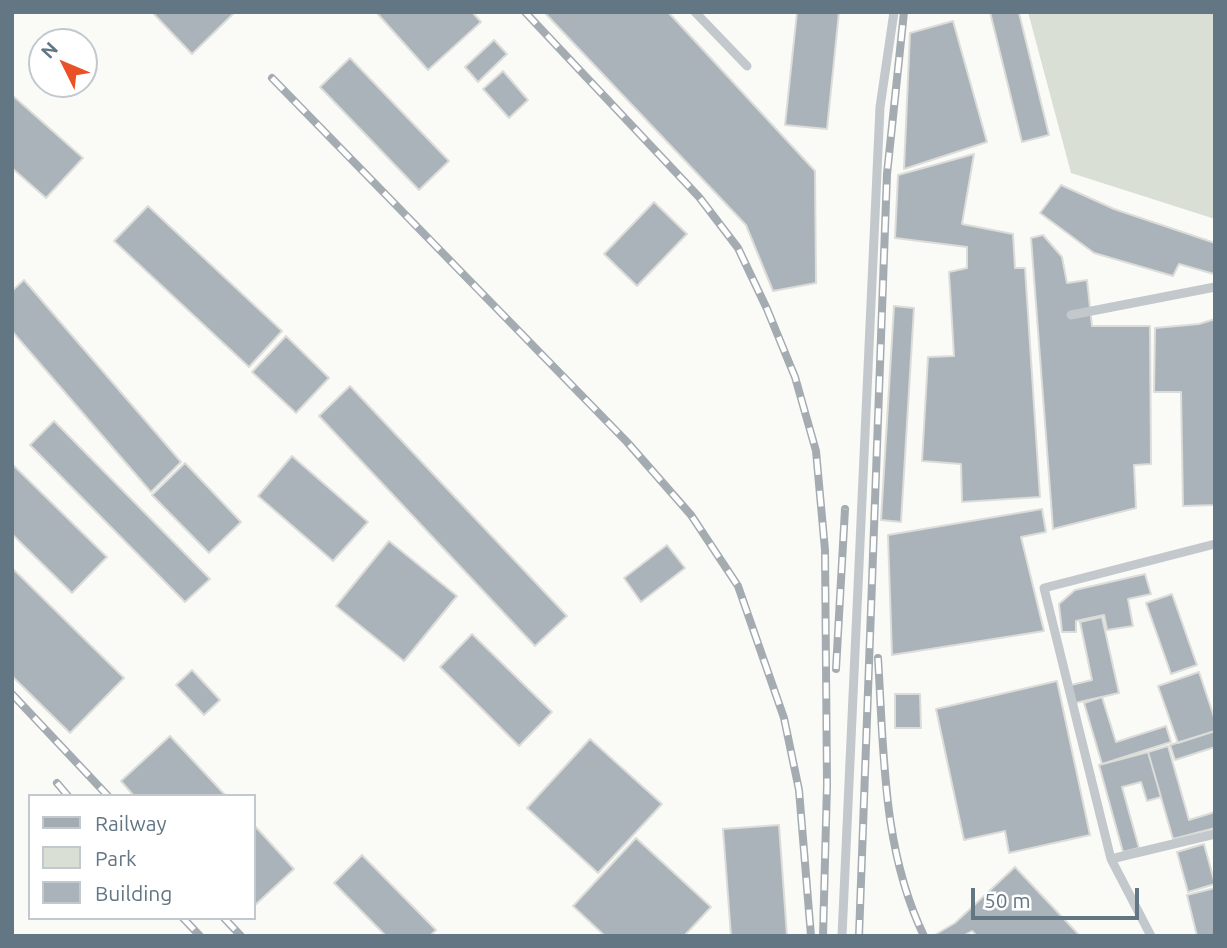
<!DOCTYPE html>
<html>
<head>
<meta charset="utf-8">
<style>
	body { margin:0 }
	#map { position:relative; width:1227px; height:948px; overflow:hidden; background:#fafaf7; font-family:Ubuntu,sans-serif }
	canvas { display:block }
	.frame { position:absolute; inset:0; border:14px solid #637684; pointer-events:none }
	.legend { position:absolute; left:28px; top:794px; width:228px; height:126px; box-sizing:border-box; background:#fff; border:2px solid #c1c8ce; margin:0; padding:9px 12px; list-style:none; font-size:21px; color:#637684 }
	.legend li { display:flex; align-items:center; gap:14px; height:35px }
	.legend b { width:35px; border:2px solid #c1c8ce }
	.north { position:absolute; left:28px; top:28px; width:70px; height:70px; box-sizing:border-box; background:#fff; border:2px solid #c1c8ce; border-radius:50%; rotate:313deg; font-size:19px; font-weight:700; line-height:28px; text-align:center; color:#637684 }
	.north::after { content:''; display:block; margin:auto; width:24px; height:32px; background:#eb5126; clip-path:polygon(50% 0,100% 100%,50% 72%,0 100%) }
	.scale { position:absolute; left:971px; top:888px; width:168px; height:32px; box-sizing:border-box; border:4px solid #637684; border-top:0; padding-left:9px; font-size:21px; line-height:24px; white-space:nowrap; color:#637684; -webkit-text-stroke:5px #fff; paint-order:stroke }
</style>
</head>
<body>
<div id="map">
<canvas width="1227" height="948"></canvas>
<div class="frame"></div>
<ul class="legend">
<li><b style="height:9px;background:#a4acb2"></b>Railway</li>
<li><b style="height:19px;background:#dadfd6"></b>Park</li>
<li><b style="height:19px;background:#a9b3b9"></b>Building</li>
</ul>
<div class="north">N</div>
<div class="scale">50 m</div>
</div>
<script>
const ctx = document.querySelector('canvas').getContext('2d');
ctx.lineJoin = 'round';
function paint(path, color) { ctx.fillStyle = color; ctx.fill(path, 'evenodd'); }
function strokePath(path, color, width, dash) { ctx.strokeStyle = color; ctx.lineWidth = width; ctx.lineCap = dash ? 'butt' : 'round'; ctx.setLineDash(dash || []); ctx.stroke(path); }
paint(new Path2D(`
	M 1028,12 L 1215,12 L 1215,219 L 1071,173 Z`), '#dadfd6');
const building = new Path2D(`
	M 152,12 L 235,12 L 192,54 Z
	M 376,12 L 472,12 L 481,22 L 428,70 Z
	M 544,12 L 668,12 L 815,171 L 816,283 L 773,291 L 746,225 Z
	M 797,12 L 839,12 L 827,129 L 785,125 Z
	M 990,12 L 1023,12 L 1019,13 L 1049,135 L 1022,142 Z
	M 953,21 L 987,142 L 904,169 L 910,33 Z
	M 494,40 L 507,54 L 478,82 L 465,67 Z
	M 350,58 L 449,161 L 419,190 L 320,87 Z
	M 503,71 L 528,100 L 509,118 L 483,89 Z
	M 12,95 L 83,158 L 46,198 L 12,168 Z
	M 974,154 L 962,224 L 1013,234 L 1015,268 L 1025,268 L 1040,497 L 962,502 L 961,464 L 922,461 L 928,357 L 954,356 L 949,272 L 967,268 L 967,247 L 895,238 L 898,175 Z
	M 1061,185 L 1114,209 L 1215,243 L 1214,274 L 1179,264 L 1173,276 L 1094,253 L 1040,213 Z
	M 654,202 L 687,234 L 637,286 L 604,254 Z
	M 148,206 L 282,331 L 249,367 L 114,241 Z
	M 1043,235 L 1062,257 L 1067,283 L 1087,280 L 1092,326 L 1150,326 L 1151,464 L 1134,465 L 1136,508 L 1053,529 L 1031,238 Z
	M 24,280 L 181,462 L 151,492 L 12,331 L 12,291 Z
	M 894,306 L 914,308 L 901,522 L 881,520 Z
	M 1215,319 L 1215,505 L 1183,506 L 1181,392 L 1154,392 L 1155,328 L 1199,324 Z
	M 286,336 L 329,378 L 296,413 L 252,372 Z
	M 350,386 L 567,616 L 535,646 L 319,416 Z
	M 54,421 L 210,579 L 185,602 L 30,445 Z
	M 292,456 L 368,522 L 333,561 L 258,496 Z
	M 185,463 L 241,522 L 209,553 L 152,495 Z
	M 12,464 L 107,557 L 72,593 L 12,534 Z
	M 1042,509 L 1046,532 L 1021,537 L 1044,631 L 892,655 L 888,535 Z
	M 389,541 L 457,596 L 404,661 L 336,606 Z
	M 667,545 L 685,568 L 641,602 L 624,578 Z
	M 12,568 L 124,678 L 70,733 L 12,676 Z
	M 1145,574 L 1151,594 L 1128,599 L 1133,626 L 1107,630 L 1104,615 L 1076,621 L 1076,632 L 1062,632 L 1059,604 L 1075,590 Z
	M 1172,594 L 1197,665 L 1171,674 L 1146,603 Z
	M 1102,617 L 1119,693 L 1075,703 L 1071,685 L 1092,680 L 1080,622 Z
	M 472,634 L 552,712 L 519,746 L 440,667 Z
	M 192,670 L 220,700 L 204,715 L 176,685 Z
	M 1199,672 L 1215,720 L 1215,731 L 1178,743 L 1158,686 Z
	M 1057,681 L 1090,835 L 1009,853 L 1005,831 L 964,840 L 936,709 Z
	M 895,694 L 920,694 L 921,728 L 895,728 Z
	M 1102,697 L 1116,742 L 1166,726 L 1171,742 L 1102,764 L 1084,703 Z
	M 1215,731 L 1215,747 L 1175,760 L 1170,745 Z
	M 170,736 L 226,796 L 134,796 L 121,781 Z
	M 590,739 L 662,804 L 598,873 L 527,808 Z
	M 1168,746 L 1189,820 L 1215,812 L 1215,828 L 1173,839 L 1148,752 Z
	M 1148,752 L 1161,797 L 1147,801 L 1141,782 L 1122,787 L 1139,848 L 1123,852 L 1099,765 Z
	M 254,825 L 294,869 L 254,906 Z
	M 779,825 L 787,936 L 731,936 L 723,829 Z
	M 636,838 L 711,907 L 684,936 L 605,936 L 573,906 Z
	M 1204,844 L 1215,884 L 1188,892 L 1177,852 Z
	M 362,855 L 436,930 L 430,936 L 386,936 L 334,883 Z
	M 1015,867 L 1080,936 L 977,936 L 972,931 L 963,936 L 933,936 L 955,923 Z
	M 1215,888 L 1215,936 L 1197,936 L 1187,895 Z`);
paint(building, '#a9b3b9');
strokePath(building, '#dcdcd9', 2);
strokePath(new Path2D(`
	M 695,12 L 747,66
	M 1071,315 L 1215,287
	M 1111,859 L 1215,834
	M 842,936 L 880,107 L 894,12
	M 1151,936 L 1111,859 L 1044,588 L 1215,544`), '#c3c8cc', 9);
const rail = new Path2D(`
	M 525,12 L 699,197 L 738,248 L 767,309 L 795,377 L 816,451 L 825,550 L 827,785 L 823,936
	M 272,78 L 627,442 L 691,515 L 738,586 L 784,718 L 799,790 L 811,936
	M 878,658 C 884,752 882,849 924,936
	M 836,669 L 845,509
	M 12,694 L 108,796
	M 57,783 L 68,796
	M 183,918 L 200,936
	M 224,918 L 241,936
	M 859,936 L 887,174 L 904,12`);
strokePath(rail, '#a4acb2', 8);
strokePath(rail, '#fff', 5, [16]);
</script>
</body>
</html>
